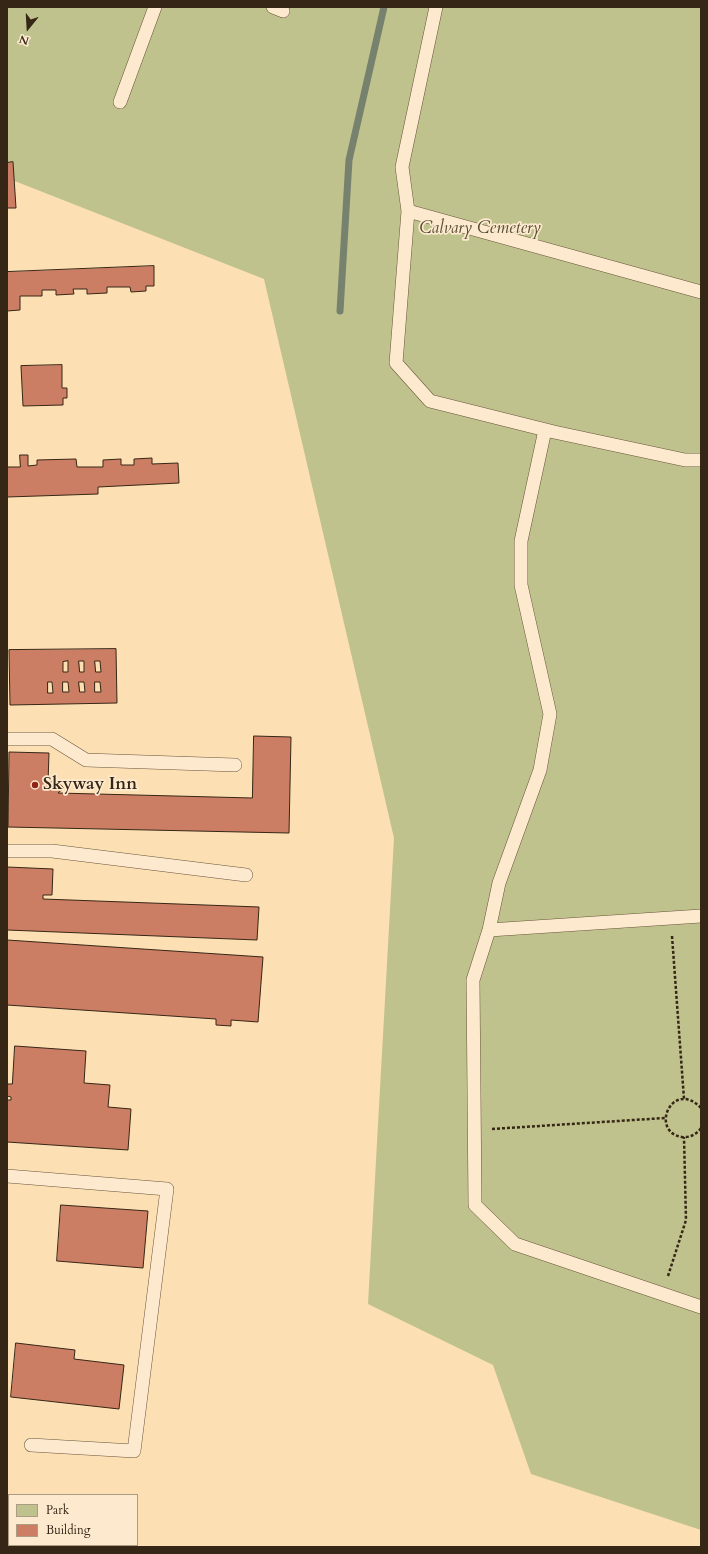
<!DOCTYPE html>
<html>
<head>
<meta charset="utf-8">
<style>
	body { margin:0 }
	#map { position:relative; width:708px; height:1554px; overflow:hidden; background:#fcdfb3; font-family:Cardo,serif }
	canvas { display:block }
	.frame { position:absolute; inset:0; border:8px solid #362615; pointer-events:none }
	.legend { position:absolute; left:8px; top:1494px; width:130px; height:52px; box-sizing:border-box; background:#fdeace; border:1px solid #ad9c84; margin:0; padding:5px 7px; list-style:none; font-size:12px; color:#362615 }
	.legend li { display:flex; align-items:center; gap:8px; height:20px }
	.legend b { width:20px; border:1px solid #ad9c84 }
	.north { position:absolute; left:8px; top:8px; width:40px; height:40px; -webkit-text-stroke:3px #fdeace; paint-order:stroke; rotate:198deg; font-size:11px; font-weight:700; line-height:16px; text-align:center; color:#362615 }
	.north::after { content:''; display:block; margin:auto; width:14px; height:18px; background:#362615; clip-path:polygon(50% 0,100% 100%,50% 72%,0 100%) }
</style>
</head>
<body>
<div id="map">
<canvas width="708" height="1554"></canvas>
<div class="frame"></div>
<ul class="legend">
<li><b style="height:11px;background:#bfc28c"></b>Park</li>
<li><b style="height:11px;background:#cc7e64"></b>Building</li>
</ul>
<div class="north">N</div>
</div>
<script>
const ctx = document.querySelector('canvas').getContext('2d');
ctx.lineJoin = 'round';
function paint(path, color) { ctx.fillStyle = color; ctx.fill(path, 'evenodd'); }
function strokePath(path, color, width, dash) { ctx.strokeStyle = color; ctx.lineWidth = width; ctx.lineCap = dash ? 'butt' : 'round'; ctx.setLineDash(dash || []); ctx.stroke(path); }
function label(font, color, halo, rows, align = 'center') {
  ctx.font = font + ' Cardo,serif'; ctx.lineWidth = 3.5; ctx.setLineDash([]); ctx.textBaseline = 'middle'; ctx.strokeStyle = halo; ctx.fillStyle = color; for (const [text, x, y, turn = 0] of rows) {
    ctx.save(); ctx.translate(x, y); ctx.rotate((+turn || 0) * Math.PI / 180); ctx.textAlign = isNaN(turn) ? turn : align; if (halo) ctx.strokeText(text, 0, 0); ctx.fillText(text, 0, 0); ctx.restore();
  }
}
paint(new Path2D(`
	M 7,7 L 701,7 L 701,1530 L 531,1474 L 493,1365 L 368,1304 L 394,838 L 264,279 L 7,178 Z`), '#bfc28c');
strokePath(new Path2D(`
	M 340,311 L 349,160 L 384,7`), '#76816e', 7);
const building = new Path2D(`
	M 13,162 L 16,208 L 7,208 L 7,163 Z
	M 154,266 L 154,286 L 146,286 L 146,291 L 131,292 L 130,287 L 107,287 L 107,293 L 87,294 L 87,289 L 73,289 L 74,294 L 56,295 L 56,290 L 42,290 L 42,296 L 20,296 L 20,310 L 7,311 L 7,272 Z
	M 62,365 L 62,388 L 67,388 L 67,398 L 63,398 L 63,405 L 23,406 L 21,366 Z
	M 20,455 L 28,455 L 28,466 L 37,465 L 37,460 L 76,459 L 77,467 L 103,467 L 103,460 L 121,459 L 121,465 L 134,465 L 134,459 L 152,458 L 152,464 L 178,463 L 179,483 L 98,487 L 98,494 L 7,497 L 7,467 L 20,467 Z
	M 116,649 L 117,703 L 10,705 L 9,650 ZM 68,661 L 68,672 L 63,672 L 63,662 ZM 79,661 L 84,661 L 84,672 L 80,672 ZM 95,661 L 100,661 L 101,672 L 96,672 ZM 48,682 L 52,682 L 53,693 L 48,693 ZM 63,682 L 68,682 L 69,692 L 63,692 ZM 79,682 L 84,682 L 85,692 L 80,692 ZM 95,682 L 100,682 L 101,692 L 95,692 Z
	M 254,736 L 291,737 L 289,833 L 8,827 L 9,752 L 49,753 L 48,783 L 53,778 L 64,788 L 58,793 L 252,798 Z
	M 7,867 L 53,869 L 52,895 L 43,895 L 43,899 L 259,907 L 257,940 L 7,930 Z
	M 7,940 L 263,957 L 258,1022 L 231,1020 L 231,1026 L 216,1025 L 216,1019 L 7,1005 Z
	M 15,1046 L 86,1051 L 84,1083 L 110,1085 L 108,1107 L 131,1109 L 128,1150 L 7,1142 L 7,1100 L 11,1100 L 11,1097 L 7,1096 L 7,1084 L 12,1084 Z
	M 61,1205 L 148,1211 L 143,1268 L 57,1261 Z
	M 16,1343 L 75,1350 L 74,1359 L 124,1365 L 119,1409 L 11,1397 Z`);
paint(building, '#cc7e64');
strokePath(building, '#362615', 1);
const lane = new Path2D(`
	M 273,7 L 283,11
	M 120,102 L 155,7
	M 408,211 L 402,167 L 436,7
	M 701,292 L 408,211 L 396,363 L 430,401 L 554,432 L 685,460 L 701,460
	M 7,739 L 52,739 L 86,760 L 235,765
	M 7,851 L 52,851 L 246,875
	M 701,916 L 489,930 L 473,980 L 475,1205 L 515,1244 L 701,1307
	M 489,930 L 499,883 L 540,770 L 550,714 L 521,585 L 521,541 L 545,430
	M 7,1176 L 167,1189 L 134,1451 L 31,1445`);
strokePath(lane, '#68543c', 14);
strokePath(new Path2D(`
	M 672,936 L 684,1099
	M 701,1108 C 672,1078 649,1132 682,1137 C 690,1138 697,1134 701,1128
	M 492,1129 L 665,1118
	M 668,1276 L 686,1220 L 684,1137`), '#362615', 2.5, [3, 2]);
strokePath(lane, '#fdeace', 13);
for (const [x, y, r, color] of [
	[35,785,4,"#8f2418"]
]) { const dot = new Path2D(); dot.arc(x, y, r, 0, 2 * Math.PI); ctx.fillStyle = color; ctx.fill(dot); strokePath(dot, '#fdeace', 1.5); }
label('italic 17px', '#584d33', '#fdeace', [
	["Calvary Cemetery",480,229]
]);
label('bold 17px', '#362615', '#fdeace', [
	["Skyway Inn",43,785]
], 'left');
</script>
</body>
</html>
